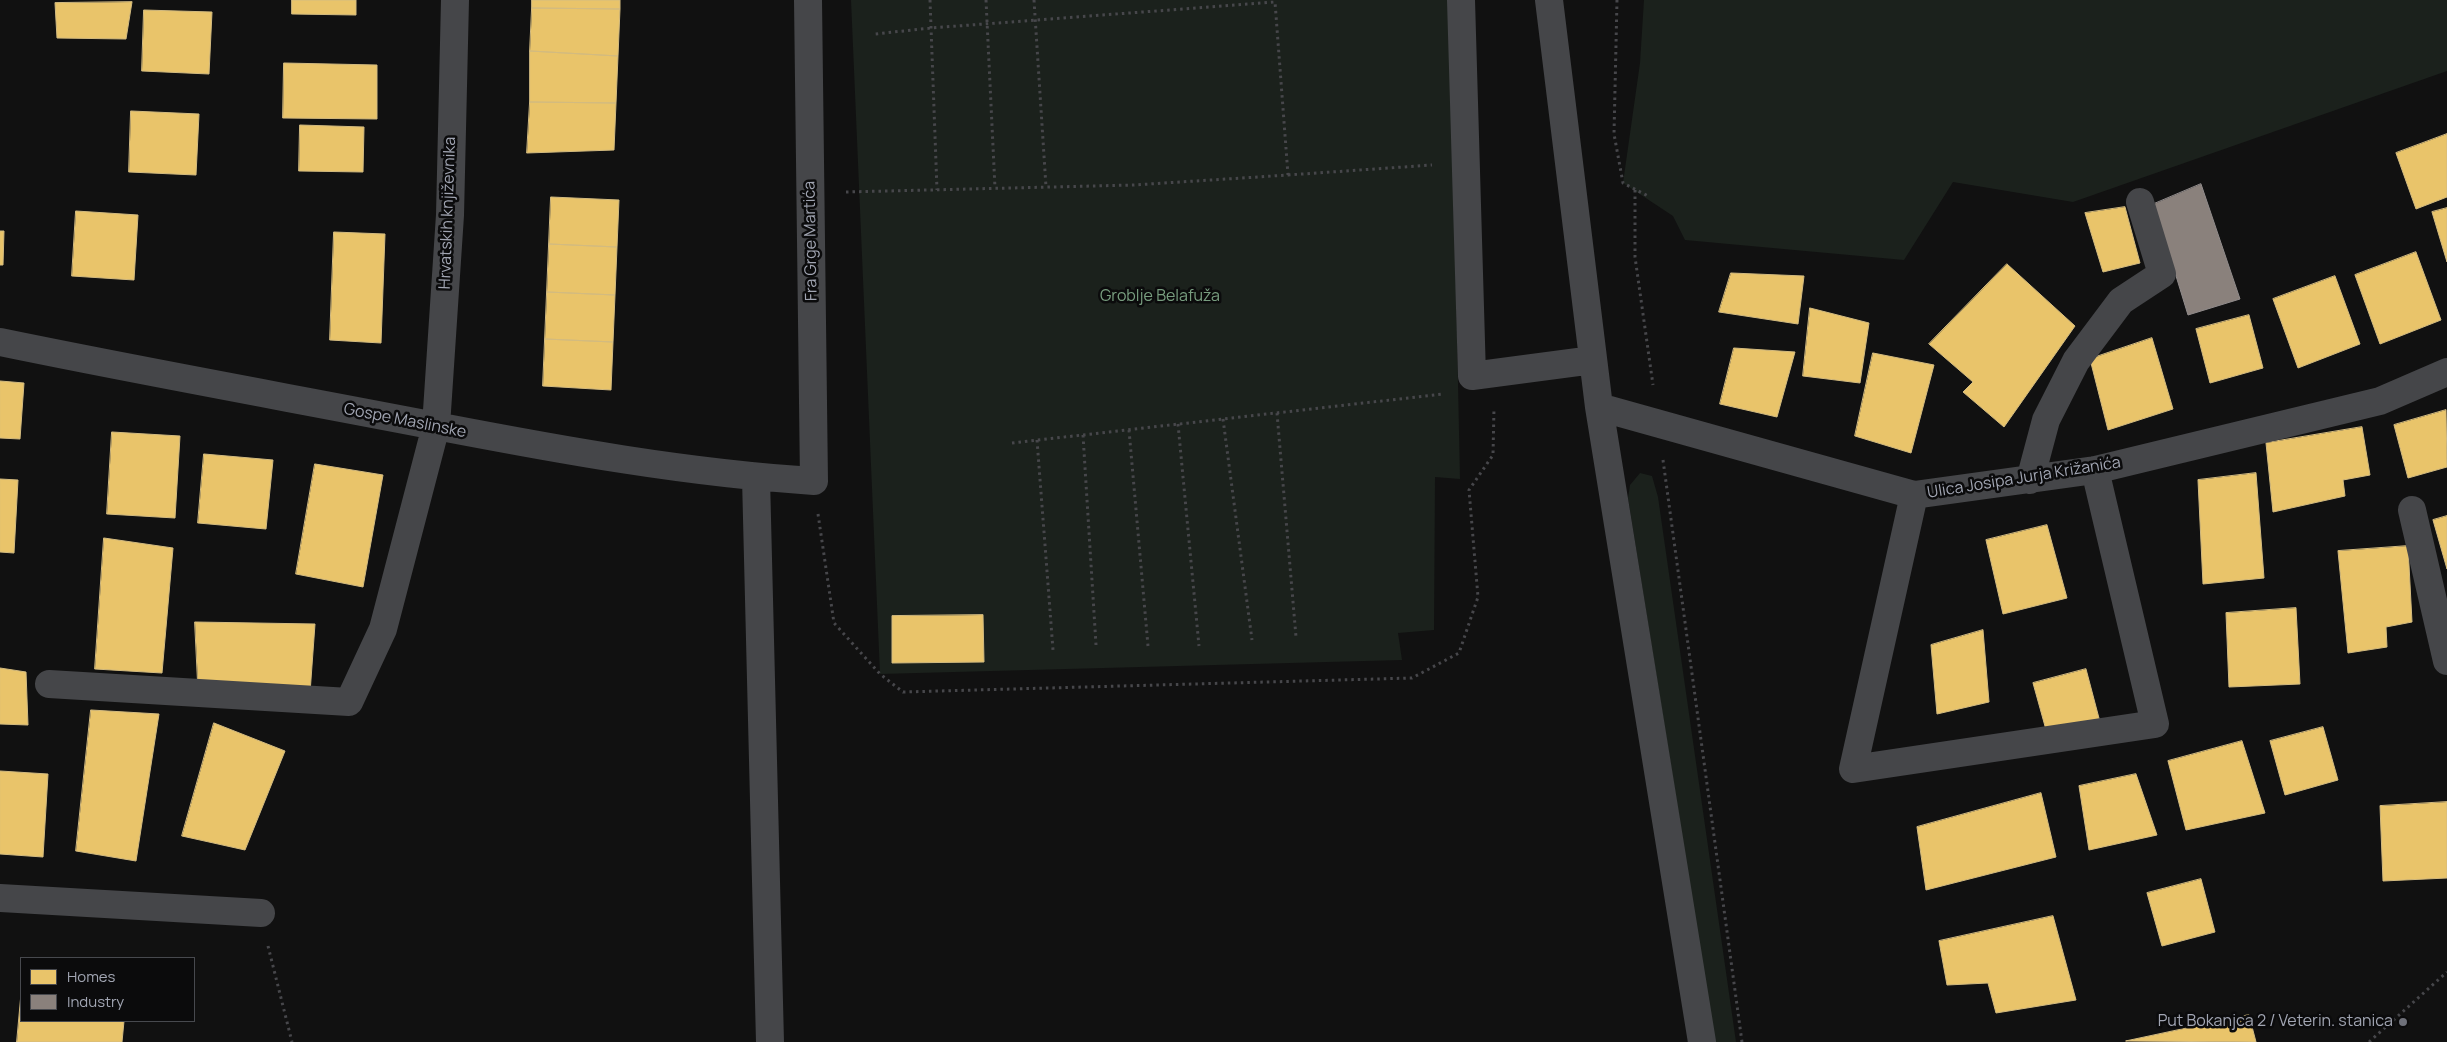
<!DOCTYPE html>
<html>
<head>
<meta charset="utf-8">
<style>
	body { margin:0 }
	#map { position:relative; width:2447px; height:1042px; overflow:hidden; background:#111; font-family:Manrope,sans-serif }
	canvas { display:block }
	.legend { position:absolute; left:20px; top:957px; width:175px; height:65px; box-sizing:border-box; background:#0b0b0c; border:1px solid #47494e; margin:0; padding:6px 9px; list-style:none; font-size:15px; color:#a1a5b2 }
	.legend li { display:flex; align-items:center; gap:10px; height:25px }
	.legend b { width:25px; border:1px solid #47494e }
</style>
</head>
<body>
<div id="map">
<canvas width="2447" height="1042"></canvas>
<ul class="legend">
<li><b style="height:14px;background:#e9c46a"></b>Homes</li>
<li><b style="height:14px;background:#8a817c"></b>Industry</li>
</ul>
</div>
<script>
const ctx = document.querySelector('canvas').getContext('2d');
ctx.lineJoin = 'round';
function paint(path, color) { ctx.fillStyle = color; ctx.fill(path, 'evenodd'); }
function strokePath(path, color, width, dash) { ctx.strokeStyle = color; ctx.lineWidth = width; ctx.lineCap = dash ? 'butt' : 'round'; ctx.setLineDash(dash || []); ctx.stroke(path); }
function label(font, color, halo, rows, align = 'center') {
  ctx.font = font + ' Manrope,sans-serif'; ctx.lineWidth = 5; ctx.setLineDash([]); ctx.textBaseline = 'middle'; ctx.strokeStyle = halo; ctx.fillStyle = color; for (const [text, x, y, turn = 0] of rows) {
    ctx.save(); ctx.translate(x, y); ctx.rotate((+turn || 0) * Math.PI / 180); ctx.textAlign = isNaN(turn) ? turn : align; if (halo) ctx.strokeText(text, 0, 0); ctx.fillText(text, 0, 0); ctx.restore();
  }
}
paint(new Path2D(`
	M 851,0 L 1450,0 L 1460,479 L 1435,477 L 1434,630 L 1398,633 L 1402,660 L 880,674 Z
	M 1644,0 L 2447,0 L 2447,71 L 2073,202 L 1953,182 L 1904,260 L 1685,240 L 1673,216 L 1623,183 L 1640,63 Z
	M 1640,473 L 1652,476 L 1658,497 L 1736,1042 L 1715,1042 L 1628,498 L 1630,485 Z`), '#1b211c');
const homes = new Path2D(`
	M 292,0 L 356,0 L 356,15 L 292,14 Z
	M 532,0 L 620,0 L 620,9 L 532,8 Z
	M 132,2 L 126,39 L 57,38 L 55,3 Z
	M 532,8 L 620,9 L 618,56 L 530,51 Z
	M 144,10 L 212,12 L 209,74 L 142,71 Z
	M 530,51 L 618,56 L 616,103 L 530,102 Z
	M 284,63 L 377,65 L 377,119 L 283,118 Z
	M 530,102 L 616,103 L 614,150 L 527,153 Z
	M 131,111 L 199,114 L 196,175 L 129,172 Z
	M 300,125 L 364,127 L 363,172 L 299,171 Z
	M 2447,134 L 2447,197 L 2416,209 L 2396,153 Z
	M 551,197 L 619,200 L 617,247 L 549,244 Z
	M 2125,207 L 2140,263 L 2103,272 L 2085,213 Z
	M 2447,208 L 2447,262 L 2432,212 Z
	M 76,211 L 138,215 L 134,280 L 72,276 Z
	M 0,231 L 4,231 L 3,265 L 0,265 Z
	M 334,232 L 385,234 L 381,343 L 330,340 Z
	M 549,244 L 617,247 L 615,295 L 547,292 Z
	M 2416,252 L 2441,320 L 2380,344 L 2355,275 Z
	M 2007,264 L 2075,326 L 2004,427 L 1963,392 L 1973,382 L 1929,344 Z
	M 1731,273 L 1804,276 L 1798,324 L 1719,312 Z
	M 2335,276 L 2360,344 L 2298,368 L 2273,299 Z
	M 547,292 L 615,295 L 613,342 L 545,339 Z
	M 1810,308 L 1869,323 L 1860,383 L 1803,376 Z
	M 2249,315 L 2263,368 L 2210,383 L 2196,329 Z
	M 2152,338 L 2173,409 L 2108,430 L 2090,359 Z
	M 545,339 L 613,342 L 611,390 L 543,386 Z
	M 1734,348 L 1795,352 L 1777,417 L 1720,404 Z
	M 1873,353 L 1934,365 L 1911,453 L 1855,436 Z
	M 0,381 L 24,383 L 20,439 L 0,438 Z
	M 2446,410 L 2447,467 L 2408,478 L 2394,425 Z
	M 2362,427 L 2370,475 L 2343,480 L 2345,496 L 2273,512 L 2266,443 Z
	M 112,432 L 180,436 L 175,518 L 107,514 Z
	M 204,454 L 273,460 L 266,529 L 198,523 Z
	M 315,464 L 383,475 L 363,587 L 296,574 Z
	M 2256,473 L 2264,578 L 2203,584 L 2198,480 Z
	M 0,479 L 18,480 L 14,553 L 0,552 Z
	M 2447,516 L 2447,569 L 2433,520 Z
	M 2047,525 L 2067,598 L 2003,614 L 1986,540 Z
	M 104,538 L 173,548 L 162,673 L 95,669 Z
	M 2408,546 L 2412,622 L 2386,627 L 2387,647 L 2348,653 L 2338,551 Z
	M 2296,608 L 2300,684 L 2229,687 L 2226,613 Z
	M 983,615 L 984,662 L 892,663 L 892,616 Z
	M 195,622 L 315,624 L 310,693 L 198,683 Z
	M 1983,630 L 1989,702 L 1937,714 L 1931,645 Z
	M 0,668 L 26,672 L 28,725 L 0,724 Z
	M 2086,669 L 2100,722 L 2048,737 L 2033,683 Z
	M 91,710 L 159,714 L 136,861 L 76,851 Z
	M 214,723 L 285,751 L 245,850 L 182,836 Z
	M 2323,727 L 2338,780 L 2285,795 L 2270,741 Z
	M 2242,741 L 2265,813 L 2186,830 L 2168,761 Z
	M 0,771 L 48,774 L 43,857 L 0,854 Z
	M 2136,774 L 2157,835 L 2089,850 L 2079,786 Z
	M 2041,793 L 2056,857 L 1926,890 L 1917,827 Z
	M 2447,802 L 2447,878 L 2383,881 L 2380,806 Z
	M 2201,879 L 2215,932 L 2162,946 L 2147,893 Z
	M 2053,916 L 2076,1000 L 1996,1013 L 1988,983 L 1947,985 L 1939,941 Z
	M 21,994 L 21,1021 L 124,1021 L 122,1042 L 17,1042 Z
	M 2249,1015 L 2256,1042 L 2126,1041 Z`);
paint(homes, '#e9c46a');
strokePath(homes, '#d3bb80', 1);
const industry = new Path2D(`
	M 2201,184 L 2240,299 L 2188,315 L 2154,204 Z`);
paint(industry, '#8a817c');
strokePath(industry, '#918c8c', 1);
strokePath(new Path2D(`
	M 930,0 L 937,190
	M 986,0 L 995,188
	M 1034,0 L 1046,187
	M 1617,0 L 1614,134 L 1623,183 L 1648,196
	M 1288,175 L 1432,165
	M 1635,190 L 1635,257 L 1653,385
	M 846,192 L 1134,185 L 1288,175 L 1275,2 L 931,28 L 875,34
	M 1277,413 L 1296,637
	M 1223,419 L 1252,640
	M 1178,424 L 1199,646
	M 1129,430 L 1148,646
	M 1083,435 L 1096,645
	M 1037,440 L 1053,650
	M 1012,443 L 1443,394
	M 1663,460 L 1742,1042
	M 818,514 L 834,623 L 880,674 L 903,692 L 1412,678 L 1459,653 L 1478,597 L 1469,490 L 1493,455 L 1494,408
	M 268,946 L 292,1042
	M 2369,1042 L 2447,972`), '#47474b', 3, [2.5, 4]);
strokePath(new Path2D(`
	M 1461,0 L 1472,376 L 1593,360
	M 1549,0 L 1599,407 L 1702,1042
	M 0,342 C 145,372 291,398 436,426 C 561,450 687,473 814,481 L 808,0
	M 1599,407 L 1914,495 L 2095,470 L 2380,401 L 2447,372
	M 756,478 L 770,1042
	M 2030,480 L 2046,420 L 2076,361 L 2121,301 L 2162,274 L 2140,202
	M 1914,495 L 1853,769 L 2155,724 L 2095,470
	M 2412,510 L 2447,661
	M 49,684 L 349,702 L 383,629 L 436,426 L 450,215 L 455,0
	M 0,898 L 261,913`), '#454649', 28);
for (const [x, y, r, color] of [
	[2403,1022,5,"#6f717a"]
]) { const dot = new Path2D(); dot.arc(x, y, r, 0, 2 * Math.PI); ctx.fillStyle = color; ctx.fill(dot); strokePath(dot, '#0b0b0c', 2); }
label('16px', '#a1a5b2', '#0b0b0c', [
	["Hrvatskih književnika",448,213,-88],
	["Fra Grge Martića",811,241,-91],
	["Gospe Maslinske",405,421,11],
	["Ulica Josipa Jurja Križanića",2024,478,-9]
]);
label('16px', '#789d7f', '#0b0b0c', [
	["Groblje Belafuža",1160,297]
]);
label('16px', '#a1a5b2', '#0b0b0c', [
	["Put Bokanjca 2 / Veterin. stanica",2393,1022]
], 'right');
</script>
</body>
</html>
